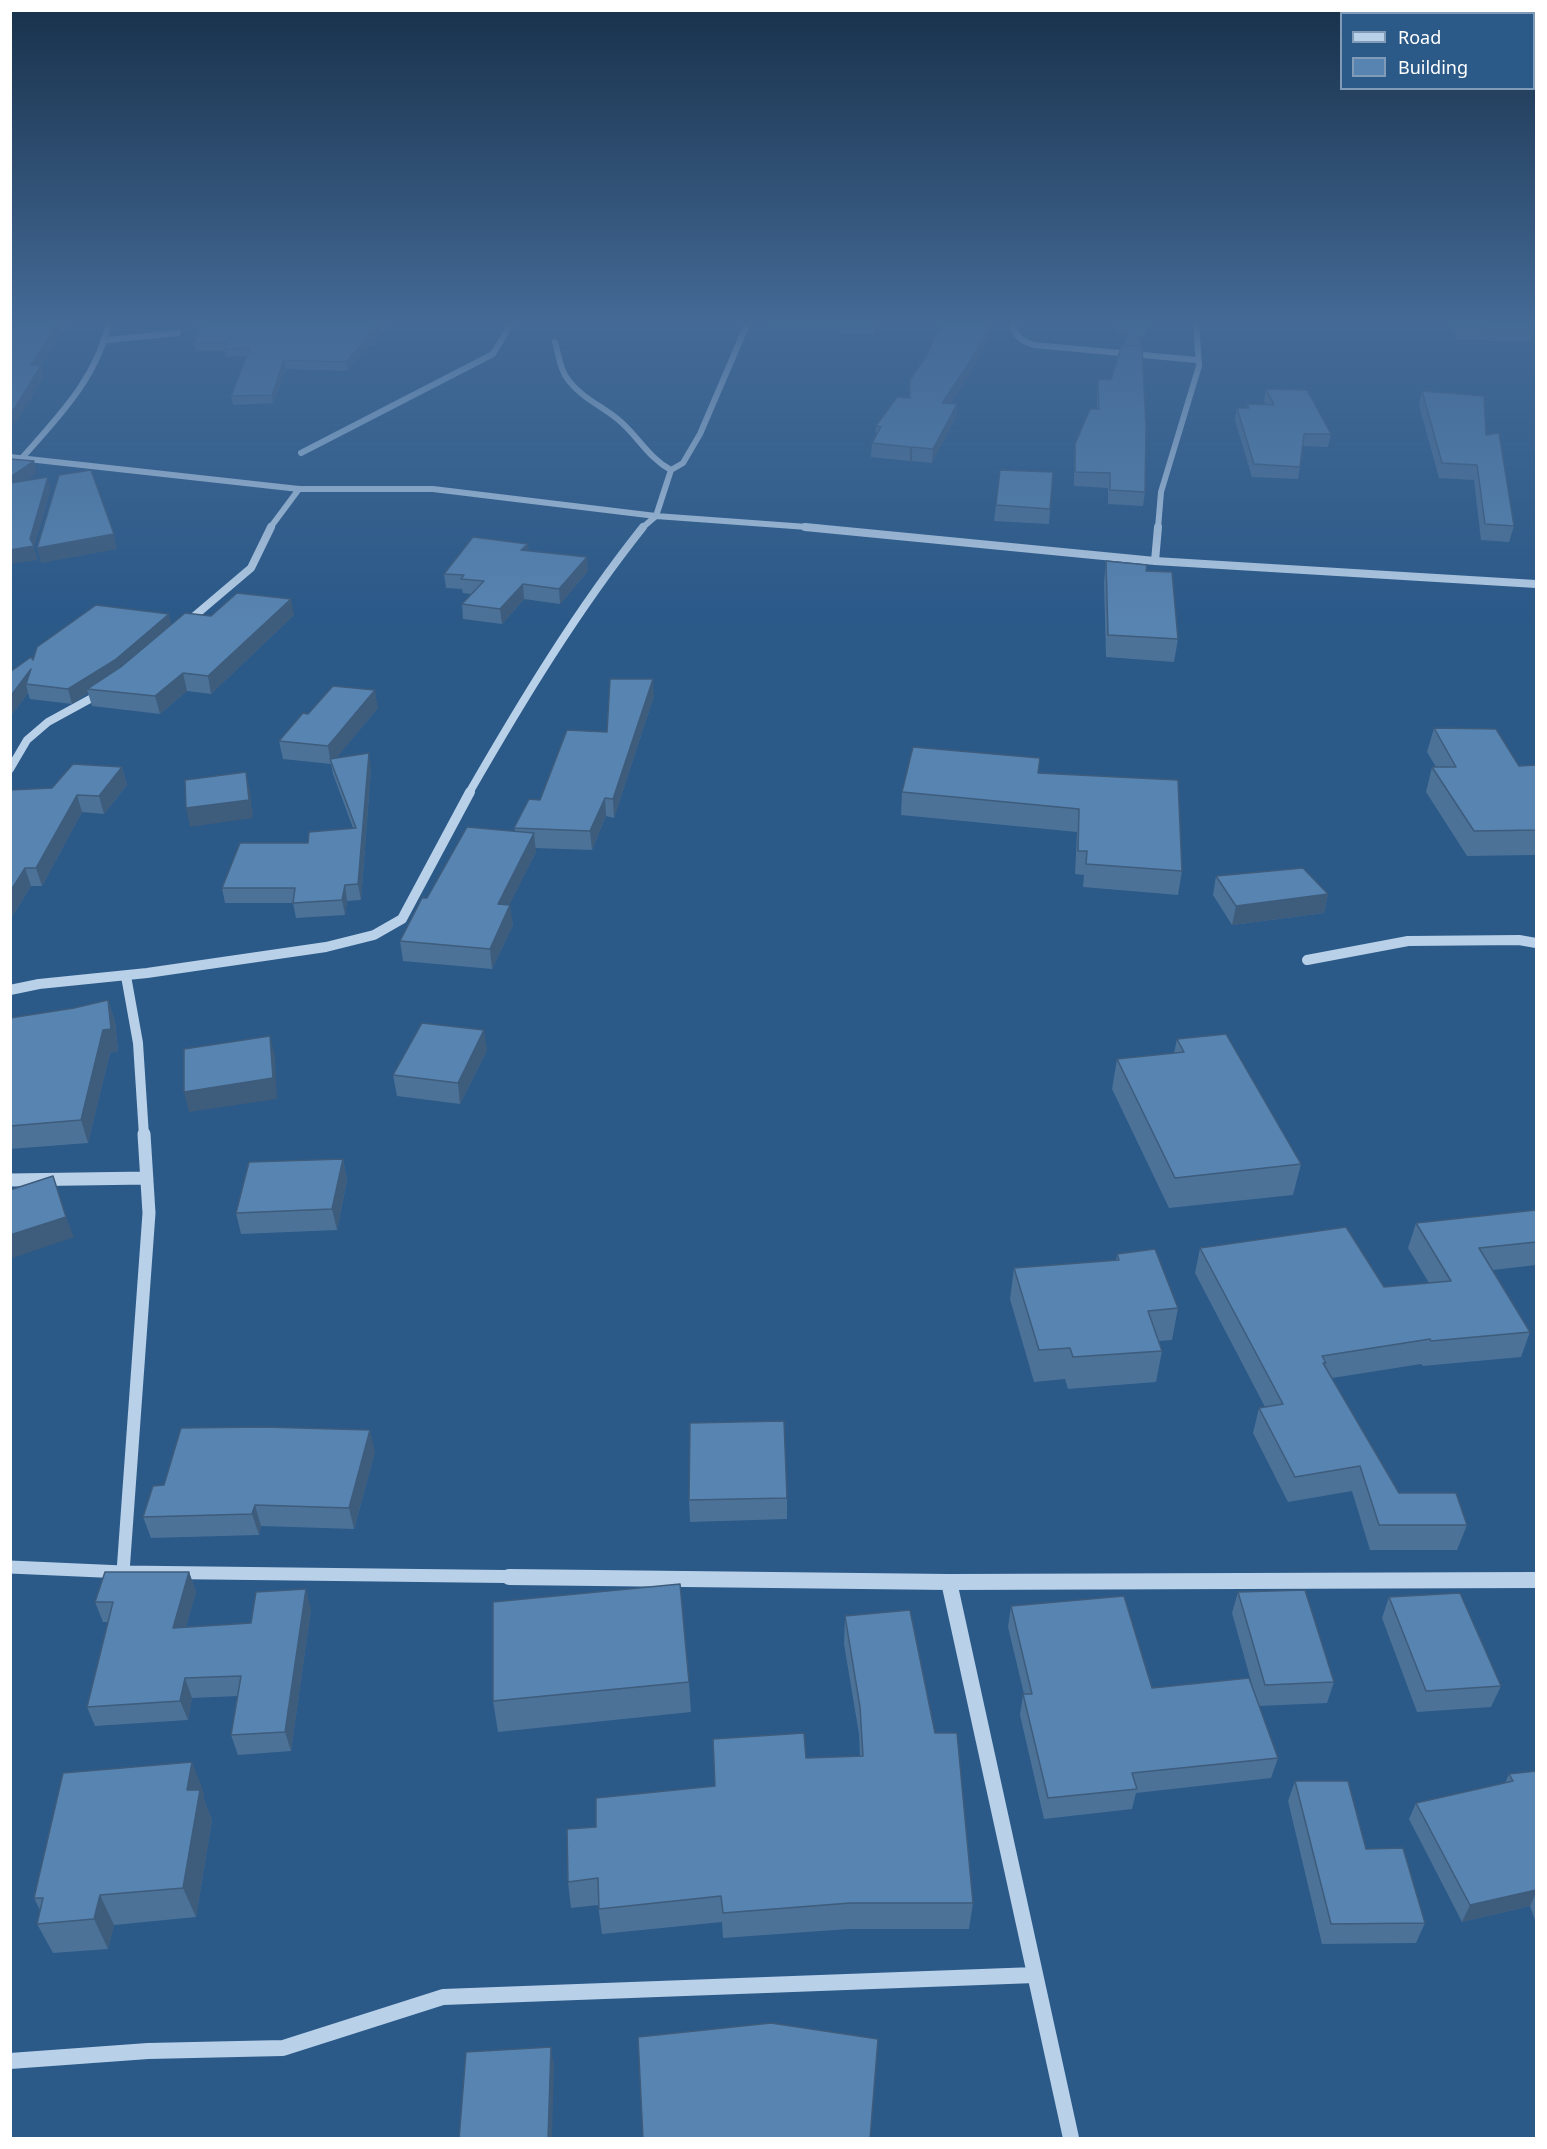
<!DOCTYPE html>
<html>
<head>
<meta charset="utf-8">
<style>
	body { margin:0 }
	#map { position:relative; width:1547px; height:2149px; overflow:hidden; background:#2b5988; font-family:"Noto Sans",sans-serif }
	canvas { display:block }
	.frame { position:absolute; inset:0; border:12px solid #fff; pointer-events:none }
	.legend { position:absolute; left:1340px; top:12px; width:195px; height:78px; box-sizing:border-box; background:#2b5988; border:2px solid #809bb8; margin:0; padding:8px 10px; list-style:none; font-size:18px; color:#fff }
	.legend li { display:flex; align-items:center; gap:12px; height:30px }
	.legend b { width:30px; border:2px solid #809bb8 }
</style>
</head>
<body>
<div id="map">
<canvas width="1547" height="2149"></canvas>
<div class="frame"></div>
<ul class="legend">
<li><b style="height:8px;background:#b8d0e8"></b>Road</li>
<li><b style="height:16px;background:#5884b1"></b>Building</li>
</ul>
</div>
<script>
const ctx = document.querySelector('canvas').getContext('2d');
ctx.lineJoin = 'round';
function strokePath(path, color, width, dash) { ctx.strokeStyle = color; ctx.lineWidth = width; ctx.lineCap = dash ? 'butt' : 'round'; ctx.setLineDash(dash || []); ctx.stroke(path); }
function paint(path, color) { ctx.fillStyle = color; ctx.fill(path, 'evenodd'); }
strokePath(new Path2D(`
	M 301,453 L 493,354 L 512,322`), '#adcce8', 6);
strokePath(new Path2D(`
	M 198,322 L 218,324
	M 1013,322 C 1013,336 1022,341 1034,345 L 1197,360
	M 107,340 L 178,333
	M 555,342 C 559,356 560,370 569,381 C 583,399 604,407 621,422 C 639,438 649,458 671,470
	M 10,457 L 299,489 L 433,489 L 656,516 L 821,528
	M 22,458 C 59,416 97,378 109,322
	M 270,528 L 299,489
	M 642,528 L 656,516 L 671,470 L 683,463 L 700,434 L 748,322
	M 1158,528 L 1161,492 L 1199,366 L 1196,322`), '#b8d0e8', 6);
strokePath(new Path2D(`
	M 805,527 L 1155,561 L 1536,584
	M 1155,561 L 1158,527
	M 185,624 L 251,568 L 271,527
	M 10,769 L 27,740 L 48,722 L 101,693
	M 469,793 C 522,701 577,610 643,527`), '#b8d0e8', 8);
strokePath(new Path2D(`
	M 1307,960 L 1408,941 L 1519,940 L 1536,943
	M 126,976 L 138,1043 L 144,1136
	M 10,990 L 39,984 L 147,973 L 326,947 L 374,935 L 402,919 L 470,792`), '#b8d0e8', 10);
strokePath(new Path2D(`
	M 10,1180 L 147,1178
	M 10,1567 L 123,1572 L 633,1578
	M 123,1572 L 149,1213 L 144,1134`), '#b8d0e8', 13);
strokePath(new Path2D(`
	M 509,1577 L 949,1582 L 1536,1580
	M 949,1582 L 1071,2138
	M 10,2061 L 148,2051 L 283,2048 L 443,1997 L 1035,1975`), '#b8d0e8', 16);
paint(new Path2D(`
	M 674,322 L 716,322 L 716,325 L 674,325 Z
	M 772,322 L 878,322 L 874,335 L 772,329 Z
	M 942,322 L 988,322 L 988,324 L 989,337 L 971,373 L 950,403 L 957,404 L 956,417 L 932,463 L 912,461 L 910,463 L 910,461 L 871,457 L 872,443 L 876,436 L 876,426 L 909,398 L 910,380 L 927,355 Z
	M 1118,322 L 1150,322 L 1145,336 L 1141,336 L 1140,347 L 1145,492 L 1143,506 L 1108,504 L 1108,488 L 1074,486 L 1074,458 L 1075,444 L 1097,409 L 1097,393 L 1098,379 L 1111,380 L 1124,345 L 1126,335 L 1117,334 Z
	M 1450,322 L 1532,322 L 1534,329 L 1531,342 L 1457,340 L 1449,327 Z
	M 258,323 L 386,327 L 347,371 L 286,369 L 273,403 L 233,405 L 231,396 L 246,356 L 226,357 L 225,351 L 195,351 L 194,343 Z
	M 1266,389 L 1331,434 L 1328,447 L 1303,446 L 1298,479 L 1252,477 L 1235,420 L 1237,408 L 1247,408 L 1247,404 L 1266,404 L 1264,401 Z
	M 1422,391 L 1486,435 L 1514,526 L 1509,542 L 1481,540 L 1474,480 L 1439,478 L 1419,405 Z
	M 1053,472 L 1049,524 L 994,521 L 996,505 Z
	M 528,551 L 588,571 L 560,604 L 524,599 L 502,624 L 463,619 L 462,604 L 471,594 L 463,593 L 462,589 L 446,588 L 444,574 Z
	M 1106,561 L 1146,571 L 1178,639 L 1174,662 L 1106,657 L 1104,582 Z
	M 294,615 L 211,694 L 187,691 L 160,714 L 92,706 L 88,693 L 72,704 L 30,699 L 28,693 L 10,717 L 33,660 L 171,624 L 211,616 Z
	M 654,696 L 614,818 L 606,816 L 592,850 L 535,848 L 536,852 L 509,905 L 513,925 L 492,969 L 403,961 L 400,941 L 427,898 L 515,831 L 514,828 L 540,800 L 607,732 Z
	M 378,708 L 336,758 L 371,768 L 361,900 L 347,901 L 345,915 L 296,918 L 293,903 L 225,903 L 222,888 L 308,843 L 353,828 L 333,774 L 331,764 L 283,759 L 279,741 L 308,714 Z
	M 1434,728 L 1519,766 L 1536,765 L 1536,855 L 1467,856 L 1426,792 L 1432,767 L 1436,767 L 1427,752 Z
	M 122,767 L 127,785 L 104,814 L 82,812 L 42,886 L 31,886 L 10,920 L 10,790 L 52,788 Z
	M 1038,773 L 1182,871 L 1178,895 L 1083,887 L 1084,875 L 1075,874 L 1077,832 L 901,815 L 902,792 Z
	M 1216,876 L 1328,894 L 1324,913 L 1232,925 L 1213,895 Z
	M 108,1000 L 115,1022 L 118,1051 L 110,1053 L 88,1143 L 10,1149 L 10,1018 L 74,1008 Z
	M 1177,1039 L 1301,1164 L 1293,1195 L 1169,1208 L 1112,1089 L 1117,1059 L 1174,1053 Z
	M 487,1050 L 460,1104 L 397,1096 L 393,1075 Z
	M 343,1159 L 347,1180 L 337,1230 L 241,1234 L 236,1213 Z
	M 1536,1210 L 1536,1265 L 1493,1270 L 1530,1332 L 1521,1357 L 1423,1366 L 1421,1364 L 1332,1378 L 1399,1493 L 1467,1525 L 1457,1550 L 1370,1550 L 1352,1491 L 1288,1502 L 1253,1433 L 1259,1408 L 1265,1407 L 1195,1273 L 1200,1248 L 1384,1287 L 1429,1283 L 1408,1248 L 1416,1223 Z
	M 1117,1254 L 1178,1308 L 1172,1340 L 1159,1341 L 1162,1351 L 1156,1382 L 1068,1389 L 1065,1379 L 1034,1382 L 1010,1299 L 1014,1268 L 1116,1260 Z
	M 375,1452 L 354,1529 L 261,1526 L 259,1535 L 151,1538 L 143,1517 L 164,1485 Z
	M 787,1498 L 787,1519 L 690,1522 L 689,1500 Z
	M 189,1572 L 196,1592 L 186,1627 L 251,1623 L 311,1609 L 291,1751 L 238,1755 L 231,1735 L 238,1696 L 192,1698 L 188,1720 L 95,1726 L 87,1707 L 108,1622 L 103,1622 L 95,1602 Z
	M 1238,1592 L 1334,1682 L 1327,1703 L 1259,1706 L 1278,1758 L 1271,1778 L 1136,1793 L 1132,1809 L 1044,1819 L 1020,1715 L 1023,1694 L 1024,1694 L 1008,1627 L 1011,1606 L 1152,1688 L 1256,1699 L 1232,1613 Z
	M 1389,1597 L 1501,1686 L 1491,1707 L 1417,1712 L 1382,1618 Z
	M 845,1616 L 935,1733 L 973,1903 L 969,1929 L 849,1929 L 723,1938 L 722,1922 L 602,1934 L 598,1905 L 571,1908 L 568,1882 L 596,1827 L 715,1786 L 806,1758 L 860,1756 L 859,1734 L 844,1644 Z
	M 689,1682 L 691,1712 L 498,1732 L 493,1701 Z
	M 1536,1771 L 1536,1923 L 1530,1906 L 1462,1922 L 1409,1819 L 1416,1803 L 1505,1783 L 1509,1774 Z
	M 1295,1781 L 1366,1849 L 1425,1923 L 1416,1943 L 1322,1944 L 1288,1801 Z
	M 204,1793 L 203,1797 L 212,1820 L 196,1917 L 114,1925 L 108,1949 L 53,1953 L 37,1924 L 40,1910 L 34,1898 Z`), '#4c7298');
paint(new Path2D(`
	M 59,322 L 69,322 L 41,365 L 44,377 L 18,420 L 10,426 L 10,412 L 31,365 Z
	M 381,322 L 386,322 L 386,327 L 347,371 L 346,362 Z
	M 875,322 L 878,322 L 874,335 L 874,324 Z
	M 1147,322 L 1150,322 L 1145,336 L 1147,324 Z
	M 990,324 L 989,337 L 971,373 L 942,416 L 942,403 Z
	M 284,360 L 286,369 L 273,403 L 272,395 Z
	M 957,404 L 956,417 L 932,463 L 933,449 Z
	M 912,447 L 912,461 L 910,463 L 910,449 Z
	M 34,461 L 37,473 L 10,492 L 10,477 Z
	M 48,477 L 51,490 L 34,548 L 38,560 L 10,564 L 10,550 L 30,539 Z
	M 114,534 L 117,549 L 41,563 L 37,548 Z
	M 528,544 L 529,558 L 521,550 Z
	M 587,557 L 588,571 L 560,604 L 559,589 Z
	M 523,584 L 524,599 L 502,624 L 500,609 Z
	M 291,599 L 294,615 L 211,694 L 208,676 Z
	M 169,614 L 172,628 L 94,690 L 87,689 L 88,693 L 72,704 L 68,689 Z
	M 31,669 L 26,684 L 28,693 L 10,717 L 10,697 Z
	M 183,673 L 187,691 L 160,714 L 155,696 Z
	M 653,679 L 654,696 L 614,818 L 613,799 Z
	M 375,690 L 378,708 L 332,763 L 330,759 L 331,764 L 328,746 Z
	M 369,753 L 371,768 L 361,900 L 358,884 Z
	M 122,767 L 127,785 L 104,814 L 99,796 Z
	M 246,772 L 250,790 L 253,818 L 190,827 L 186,808 Z
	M 77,795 L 82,812 L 42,886 L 36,868 Z
	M 605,798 L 606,816 L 592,850 L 590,831 Z
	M 534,833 L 536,852 L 500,923 L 498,904 Z
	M 25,868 L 31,886 L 10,920 L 10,892 Z
	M 345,885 L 347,901 L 345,915 L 342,900 Z
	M 1328,894 L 1324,913 L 1232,925 L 1236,906 Z
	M 510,905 L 513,925 L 492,969 L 490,949 Z
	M 108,1000 L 115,1022 L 118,1051 L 110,1053 L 88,1143 L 81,1120 Z
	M 484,1030 L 487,1050 L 460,1104 L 458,1083 Z
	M 270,1036 L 275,1056 L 277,1099 L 189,1112 L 184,1092 Z
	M 343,1159 L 347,1180 L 337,1230 L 332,1209 Z
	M 66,1217 L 74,1237 L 10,1259 L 10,1235 Z
	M 370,1430 L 375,1452 L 354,1529 L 349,1508 Z
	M 255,1505 L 261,1526 L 259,1535 L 252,1514 Z
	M 189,1572 L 196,1592 L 180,1648 L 173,1628 Z
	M 306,1589 L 311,1609 L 291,1751 L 285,1732 Z
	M 185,1678 L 192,1698 L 188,1720 L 180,1701 Z
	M 192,1762 L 204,1793 L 203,1797 L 212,1820 L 196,1917 L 183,1888 L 187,1790 Z
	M 1536,1890 L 1536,1893 L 1530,1906 L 1462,1922 L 1470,1905 Z
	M 100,1895 L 114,1925 L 108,1949 L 94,1919 Z
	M 551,2047 L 554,2066 L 552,2139 L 548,2139 Z`), '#3e5c7c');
const building = new Path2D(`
	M 10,322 L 59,322 L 31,365 L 41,365 L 15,408 L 10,412 Z
	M 204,322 L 258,323 L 381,322 L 346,362 L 284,360 L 272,395 L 231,396 L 250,348 L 225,349 L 228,343 L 194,343 Z
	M 845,322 L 875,322 L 874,324 Z
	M 942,322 L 984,322 L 984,324 L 990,324 L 971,360 L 942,403 L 957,404 L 933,449 L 912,447 L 910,449 L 910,447 L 872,443 L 881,427 L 876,426 L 897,397 L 910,398 L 910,380 L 927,355 Z
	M 1127,322 L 1147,322 L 1147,324 L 1140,323 L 1141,337 L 1126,336 L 1130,323 Z
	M 1457,322 L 1532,322 L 1534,329 L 1460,327 Z
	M 1122,345 L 1142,347 L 1146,427 L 1145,492 L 1110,490 L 1110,473 L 1075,472 L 1075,444 L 1090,409 L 1099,409 L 1098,379 L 1111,380 Z
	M 1266,389 L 1307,390 L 1331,434 L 1304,434 L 1300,467 L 1254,464 L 1237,408 L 1249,408 L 1247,404 L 1274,405 Z
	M 1422,391 L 1484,396 L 1486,435 L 1499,433 L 1514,526 L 1485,524 L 1477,465 L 1442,463 Z
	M 10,459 L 34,461 L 10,477 Z
	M 91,470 L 114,534 L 37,548 L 59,475 Z
	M 1000,470 L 1053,472 L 1050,509 L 996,505 Z
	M 48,477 L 30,539 L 34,546 L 10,550 L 10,483 Z
	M 473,537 L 528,544 L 521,550 L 587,557 L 559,589 L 523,584 L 500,609 L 462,604 L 484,581 L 461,579 L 464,575 L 444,574 Z
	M 1106,561 L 1147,565 L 1146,571 L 1172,572 L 1178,639 L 1108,635 Z
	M 237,593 L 291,599 L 208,676 L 183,673 L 155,696 L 87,689 L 122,666 L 185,613 L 211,616 Z
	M 96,605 L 169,614 L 115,660 L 68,689 L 26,684 L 31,669 L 10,697 L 10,672 L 31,657 L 33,660 L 37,647 Z
	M 610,679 L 653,679 L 613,799 L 605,798 L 590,831 L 514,828 L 529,799 L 540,800 L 567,730 L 607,732 Z
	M 333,686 L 375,690 L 328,746 L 279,741 L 303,713 L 308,714 Z
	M 1434,728 L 1496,729 L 1519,766 L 1536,765 L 1536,830 L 1474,831 L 1432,767 L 1456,767 Z
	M 913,747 L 1040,758 L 1038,773 L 1178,780 L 1182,871 L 1086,864 L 1087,851 L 1078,851 L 1079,809 L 902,792 Z
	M 369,753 L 358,884 L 345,885 L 342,900 L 293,903 L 295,888 L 222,888 L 240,843 L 308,843 L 309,832 L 356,828 L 330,759 Z
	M 73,764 L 122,767 L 99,796 L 77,795 L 36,868 L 25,868 L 10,892 L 10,790 L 52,788 Z
	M 246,772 L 249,800 L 186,808 L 185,780 Z
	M 467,827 L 534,833 L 498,904 L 510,905 L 490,949 L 400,941 L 422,898 L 427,898 Z
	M 1303,868 L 1328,894 L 1236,906 L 1216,876 Z
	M 108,1000 L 111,1029 L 103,1030 L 81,1120 L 10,1126 L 10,1018 L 74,1008 Z
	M 422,1023 L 484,1030 L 458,1083 L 393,1075 Z
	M 1226,1034 L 1301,1164 L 1175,1178 L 1117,1059 L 1184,1052 L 1177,1039 Z
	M 270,1036 L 273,1078 L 184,1092 L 184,1049 Z
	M 343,1159 L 332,1209 L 236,1213 L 249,1162 Z
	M 53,1176 L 66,1217 L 10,1235 L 10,1190 Z
	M 1536,1210 L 1536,1242 L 1479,1248 L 1530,1332 L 1431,1341 L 1430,1339 L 1322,1356 L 1326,1363 L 1323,1363 L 1399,1493 L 1456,1493 L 1467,1525 L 1379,1525 L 1360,1466 L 1295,1477 L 1259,1408 L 1283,1404 L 1200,1248 L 1346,1227 L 1384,1287 L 1451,1281 L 1416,1223 Z
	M 1155,1249 L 1178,1308 L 1148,1311 L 1162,1351 L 1073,1357 L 1070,1348 L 1039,1350 L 1014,1268 L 1119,1260 L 1117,1254 Z
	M 784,1421 L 787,1498 L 689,1500 L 690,1423 Z
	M 264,1427 L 370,1430 L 349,1508 L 255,1505 L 252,1514 L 143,1517 L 153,1486 L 164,1485 L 181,1428 Z
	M 105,1572 L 189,1572 L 173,1628 L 251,1623 L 256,1592 L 306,1589 L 285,1732 L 231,1735 L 241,1676 L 185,1678 L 180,1701 L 87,1707 L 113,1602 L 95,1602 Z
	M 680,1584 L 689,1682 L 493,1701 L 493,1602 Z
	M 1305,1590 L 1334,1682 L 1265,1685 L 1238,1592 Z
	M 1460,1593 L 1501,1686 L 1426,1691 L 1389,1597 Z
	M 1124,1596 L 1152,1688 L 1249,1678 L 1278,1758 L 1132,1773 L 1137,1789 L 1048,1798 L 1023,1694 L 1032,1694 L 1011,1606 Z
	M 910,1610 L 935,1733 L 957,1733 L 973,1903 L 850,1903 L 723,1913 L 721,1896 L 599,1909 L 598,1878 L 568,1882 L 567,1829 L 596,1827 L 596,1798 L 715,1786 L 713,1739 L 804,1733 L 806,1758 L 863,1756 L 860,1707 L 845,1616 Z
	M 192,1762 L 187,1790 L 200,1790 L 183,1888 L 100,1895 L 94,1919 L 37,1924 L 43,1898 L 34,1898 L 63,1773 Z
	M 1536,1771 L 1536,1890 L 1470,1905 L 1416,1803 L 1513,1781 L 1509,1774 Z
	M 1295,1781 L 1348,1781 L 1366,1849 L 1403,1848 L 1425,1923 L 1331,1924 Z
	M 771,2023 L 878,2039 L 870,2139 L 643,2139 L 638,2037 Z
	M 551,2047 L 548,2139 L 459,2139 L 466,2052 Z`);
paint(building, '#5884b1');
strokePath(building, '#3e5c7c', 1.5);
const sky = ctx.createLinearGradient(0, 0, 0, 623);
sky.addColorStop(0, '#18314b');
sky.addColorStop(0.52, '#446a96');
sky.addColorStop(1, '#446a9600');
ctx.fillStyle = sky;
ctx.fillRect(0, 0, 1547, 623);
</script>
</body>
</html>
